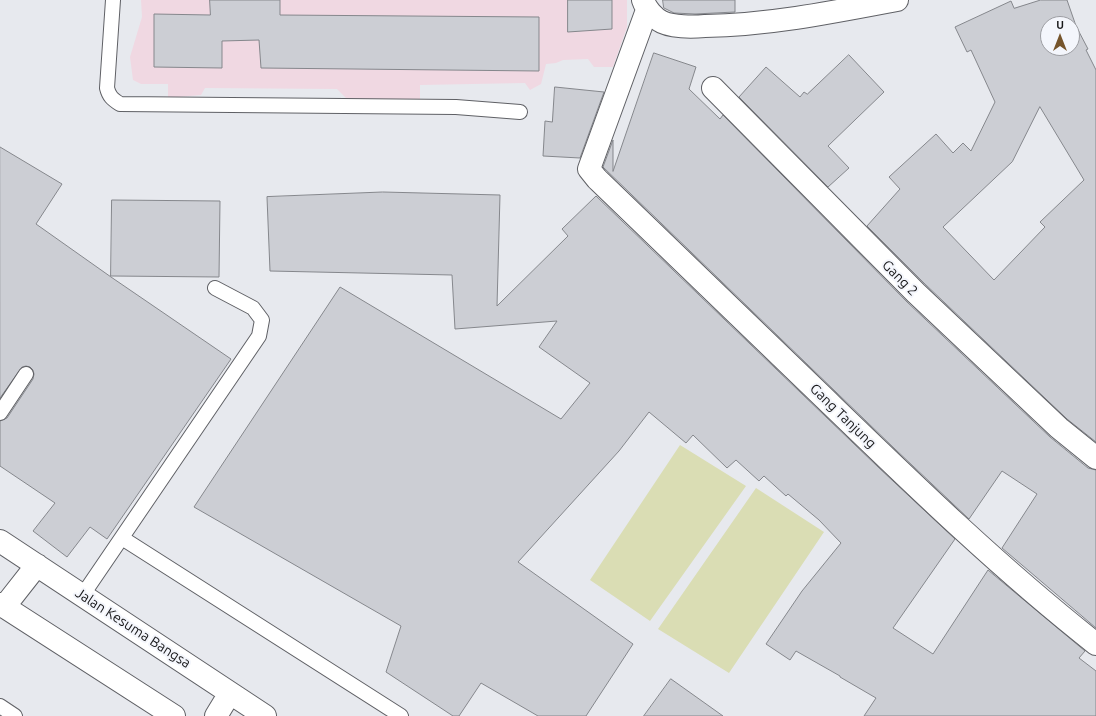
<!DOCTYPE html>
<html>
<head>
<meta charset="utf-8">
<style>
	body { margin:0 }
	#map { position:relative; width:1096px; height:716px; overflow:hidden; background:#e7e9ee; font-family:Ubuntu,sans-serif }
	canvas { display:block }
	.north { position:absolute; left:1040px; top:16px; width:40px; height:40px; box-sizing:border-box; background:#f4f6fc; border:1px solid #9c9da2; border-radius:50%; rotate:0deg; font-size:11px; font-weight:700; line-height:16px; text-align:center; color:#18181a }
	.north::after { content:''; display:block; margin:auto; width:14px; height:18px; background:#76552c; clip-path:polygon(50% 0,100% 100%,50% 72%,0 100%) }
</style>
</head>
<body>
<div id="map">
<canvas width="1096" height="716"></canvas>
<div class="north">U</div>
</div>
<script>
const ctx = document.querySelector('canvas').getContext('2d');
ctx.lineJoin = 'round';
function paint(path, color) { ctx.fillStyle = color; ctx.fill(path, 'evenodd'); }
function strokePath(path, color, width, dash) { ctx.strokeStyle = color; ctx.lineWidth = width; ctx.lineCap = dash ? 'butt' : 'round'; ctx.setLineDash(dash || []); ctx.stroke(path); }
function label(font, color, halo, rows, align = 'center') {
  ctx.font = font + ' Ubuntu,sans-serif'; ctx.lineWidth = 4; ctx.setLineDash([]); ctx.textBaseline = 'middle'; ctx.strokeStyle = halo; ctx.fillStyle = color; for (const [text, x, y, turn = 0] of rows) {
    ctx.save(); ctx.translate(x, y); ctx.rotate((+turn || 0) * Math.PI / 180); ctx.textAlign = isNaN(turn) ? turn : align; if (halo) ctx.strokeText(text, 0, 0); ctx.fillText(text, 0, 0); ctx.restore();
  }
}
paint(new Path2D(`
	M 141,0 L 627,0 L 627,27 L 613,67 L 594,67 L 588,59 L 563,60 L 556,63 L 546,64 L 541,84 L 530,90 L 525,83 L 420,85 L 420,100 L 349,101 L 337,89 L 205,88 L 201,95 L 168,98 L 168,84 L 141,84 L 133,80 L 130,57 L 142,17 Z`), '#f0d8e2');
paint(new Path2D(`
	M 680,445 L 746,486 L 650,621 L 590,580 Z
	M 756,488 L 824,532 L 729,673 L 658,629 Z`), '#daddb4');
const building = new Path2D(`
	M 210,0 L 280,0 L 280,15 L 539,17 L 539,71 L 261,68 L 259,40 L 222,41 L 222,68 L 154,67 L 154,14 L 210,15 Z
	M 568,0 L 612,0 L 612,29 L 568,32 Z
	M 663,0 L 735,0 L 735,12 L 695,14 L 674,13 L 664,8 Z
	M 1041,0 L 1067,0 L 1076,26 L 1088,49 L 1086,50 L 1096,70 L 1096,442 L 1067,419 L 925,284 L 867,226 L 900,189 L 889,177 L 936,134 L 953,153 L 963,143 L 971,151 L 995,102 L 971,50 L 967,52 L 955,27 L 1011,1 L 1014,8 ZM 1048,24 L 1072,24 L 1072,48 L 1048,48 ZM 1040,107 L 1084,180 L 1040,222 L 1045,227 L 994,280 L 943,227 L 1012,162 Z
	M 654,53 L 696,67 L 689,89 L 720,119 L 723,115 L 907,302 L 1050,437 L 1088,468 L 1096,470 L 1096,628 L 1002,548 L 1037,494 L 1002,471 L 969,519 L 895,449 L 603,167 L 613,140 L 613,171 Z
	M 849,55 L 884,92 L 828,146 L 849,168 L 828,187 L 739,97 L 766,67 L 800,97 L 804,92 L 807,94 Z
	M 555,87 L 604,92 L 580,158 L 543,156 L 545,121 L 552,122 Z
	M 0,147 L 62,184 L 36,224 L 111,277 L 231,359 L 107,539 L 90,527 L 67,557 L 33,531 L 55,503 L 0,466 L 0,421 L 7,418 L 33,379 L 34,374 L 33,370 L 30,367 L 26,366 L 22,367 L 0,398 Z
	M 383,192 L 500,195 L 497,306 L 568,236 L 562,229 L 596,196 L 878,467 L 955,539 L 893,628 L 933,654 L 988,570 L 1085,651 L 1079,658 L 1096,671 L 1096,716 L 864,716 L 876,698 L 840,677 L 840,676 L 796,651 L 790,660 L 766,644 L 802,591 L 841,543 L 819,520 L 788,494 L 786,496 L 764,476 L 759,481 L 736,460 L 727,468 L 693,435 L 686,443 L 649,412 L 619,451 L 518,562 L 633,644 L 586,716 L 538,716 L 481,683 L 459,716 L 453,716 L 386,672 L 401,626 L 194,507 L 340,287 L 561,419 L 590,383 L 539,347 L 557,321 L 455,329 L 452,275 L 270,271 L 267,197 Z
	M 112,200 L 220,201 L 219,277 L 111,276 Z
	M 671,679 L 723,716 L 644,716 Z`);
paint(building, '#ccced4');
strokePath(building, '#85878c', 1);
const service = new Path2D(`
	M 113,0 L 107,88 C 109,96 112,99 120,104 L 456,107 L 520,112
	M 0,413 L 26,374
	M 122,538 L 401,716
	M 82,596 L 259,336 L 262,320 L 253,308 L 215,288
	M 0,706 L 15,716`);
const minor = new Path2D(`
	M 643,0 C 646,9 654,18 662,22 C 673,27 693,27 705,26 C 769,25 834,12 897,0
	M 647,10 L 589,169 L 597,179 C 671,251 746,322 819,393 C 909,480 998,567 1096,644
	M 713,88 L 916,293 L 1059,428 L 1096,458`);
const tertiary = new Path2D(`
	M 0,541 L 265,716
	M 0,604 L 174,716
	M 4,607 L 37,565
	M 216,716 L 230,693`);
strokePath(service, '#5f6065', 16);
strokePath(minor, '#5f6065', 24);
strokePath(tertiary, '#5f6065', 24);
strokePath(service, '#fff', 14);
strokePath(minor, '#fff', 22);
strokePath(tertiary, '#fff', 22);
label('14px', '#18181a', '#f4f6fc', [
	["Gang 2",900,278,45],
	["Gang Tanjung",843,416,44],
	["Jalan Kesuma Bangsa",133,628,33]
]);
</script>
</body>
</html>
